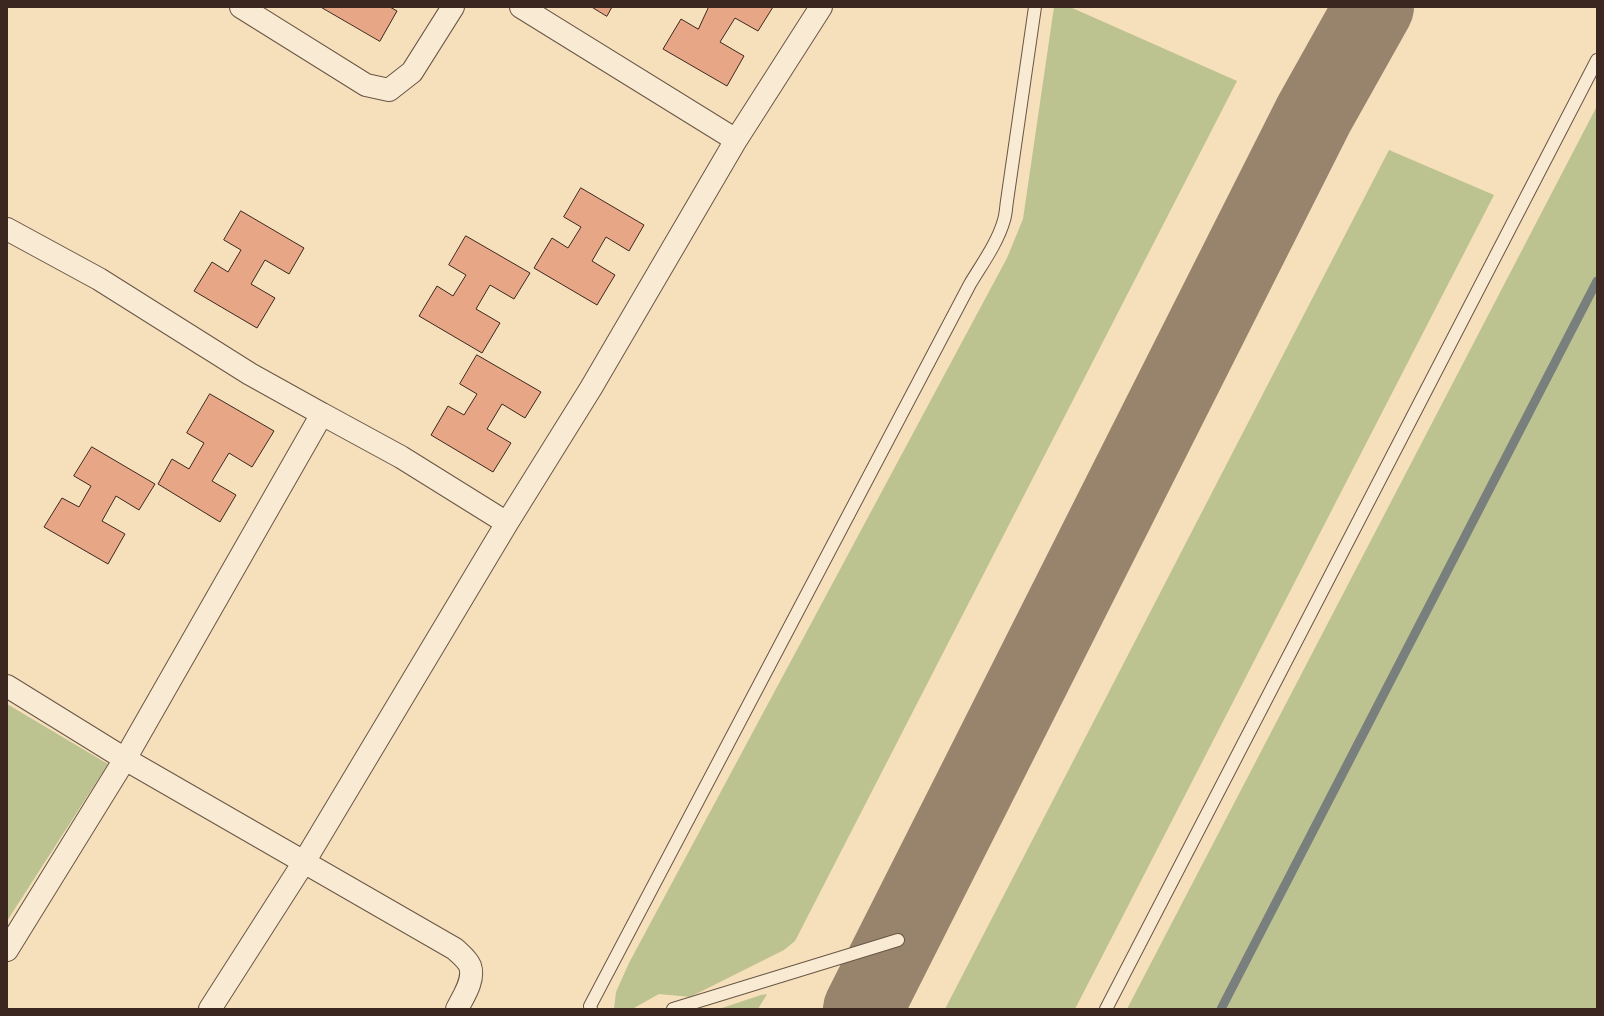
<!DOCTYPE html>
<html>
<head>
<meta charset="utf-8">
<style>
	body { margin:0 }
	#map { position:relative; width:1604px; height:1016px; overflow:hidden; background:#f6e0bb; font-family:Cardo,serif }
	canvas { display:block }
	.frame { position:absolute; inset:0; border:8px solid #3b271f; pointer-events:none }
</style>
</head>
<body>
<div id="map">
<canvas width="1604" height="1016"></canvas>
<div class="frame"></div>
</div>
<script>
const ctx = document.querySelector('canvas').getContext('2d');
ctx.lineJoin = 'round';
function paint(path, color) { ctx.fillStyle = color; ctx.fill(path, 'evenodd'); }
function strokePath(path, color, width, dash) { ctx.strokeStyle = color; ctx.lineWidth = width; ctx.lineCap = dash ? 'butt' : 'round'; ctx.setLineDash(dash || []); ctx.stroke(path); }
paint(new Path2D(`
	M 1054,7 L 1070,7 L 1237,81 L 795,941 L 784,950 L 690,997 L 659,994 L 634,1008 L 614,1009 L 616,992 L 629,963 L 1007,258 L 1023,219 Z
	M 1597,106 L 1597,1009 L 1127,1009 Z
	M 1389,150 L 1494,195 L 1075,1009 L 945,1009 Z
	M 7,704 L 108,764 L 7,921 Z
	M 767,994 L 758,1009 L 719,1009 L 761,995 Z`), '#bcc290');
strokePath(new Path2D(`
	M 1221,1009 L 1597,281`), '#787f7c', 9);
strokePath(new Path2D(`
	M 863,1009 L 1314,114 L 1374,7`), '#98846d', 80);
const building = new Path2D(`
	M 321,7 L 390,7 L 397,11 L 380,41 Z
	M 592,7 L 612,7 L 607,16 Z
	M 709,7 L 773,7 L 758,31 L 735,18 L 720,42 L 744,56 L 727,86 L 663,49 L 681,19 L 698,29 Z
	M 581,188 L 644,225 L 629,251 L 606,237 L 592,261 L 615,275 L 597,305 L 534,268 L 552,238 L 568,248 L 581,227 L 564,217 Z
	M 241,211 L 304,248 L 289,274 L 265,260 L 251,284 L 275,298 L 257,328 L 194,291 L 212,262 L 228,272 L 241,250 L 224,240 Z
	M 466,236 L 530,273 L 514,299 L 490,285 L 476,309 L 500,323 L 482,353 L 419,316 L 437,286 L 453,296 L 466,275 L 449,265 Z
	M 477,355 L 541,392 L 525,418 L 502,404 L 487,429 L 511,443 L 493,472 L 431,435 L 448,406 L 464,415 L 477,394 L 460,384 Z
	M 210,394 L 274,431 L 252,467 L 229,453 L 212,481 L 236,495 L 220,522 L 158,484 L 172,459 L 189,469 L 204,443 L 187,433 Z
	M 92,447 L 155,484 L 139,510 L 116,496 L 102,521 L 125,534 L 108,564 L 44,527 L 62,498 L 79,507 L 91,486 L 74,476 Z`);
paint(building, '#e7a686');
strokePath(building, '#3b271f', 1);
const service = new Path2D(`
	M 591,1009 L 590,1006 L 970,284 C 982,264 998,242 1004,220 C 1006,214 1006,207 1007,201 L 1035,7
	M 673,1009 L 898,940
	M 1106,1009 L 1597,60`);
const minor = new Path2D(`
	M 241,7 L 366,85 L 389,90 L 412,72 L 453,7
	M 521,7 L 736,140
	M 7,229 L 99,279 L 250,374 L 322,414
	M 7,686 L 125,759 L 455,949 C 460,954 467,959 470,966 C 475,980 463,997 457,1009
	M 7,950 L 125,759 L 322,414 L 401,457 L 507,523
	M 210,1009 L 304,862 L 507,523 L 591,388 L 736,140 L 821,7`);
strokePath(service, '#6a5546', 14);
strokePath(minor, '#6a5546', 24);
strokePath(service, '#f9ebd3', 12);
strokePath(minor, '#f9ebd3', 22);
</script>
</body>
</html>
